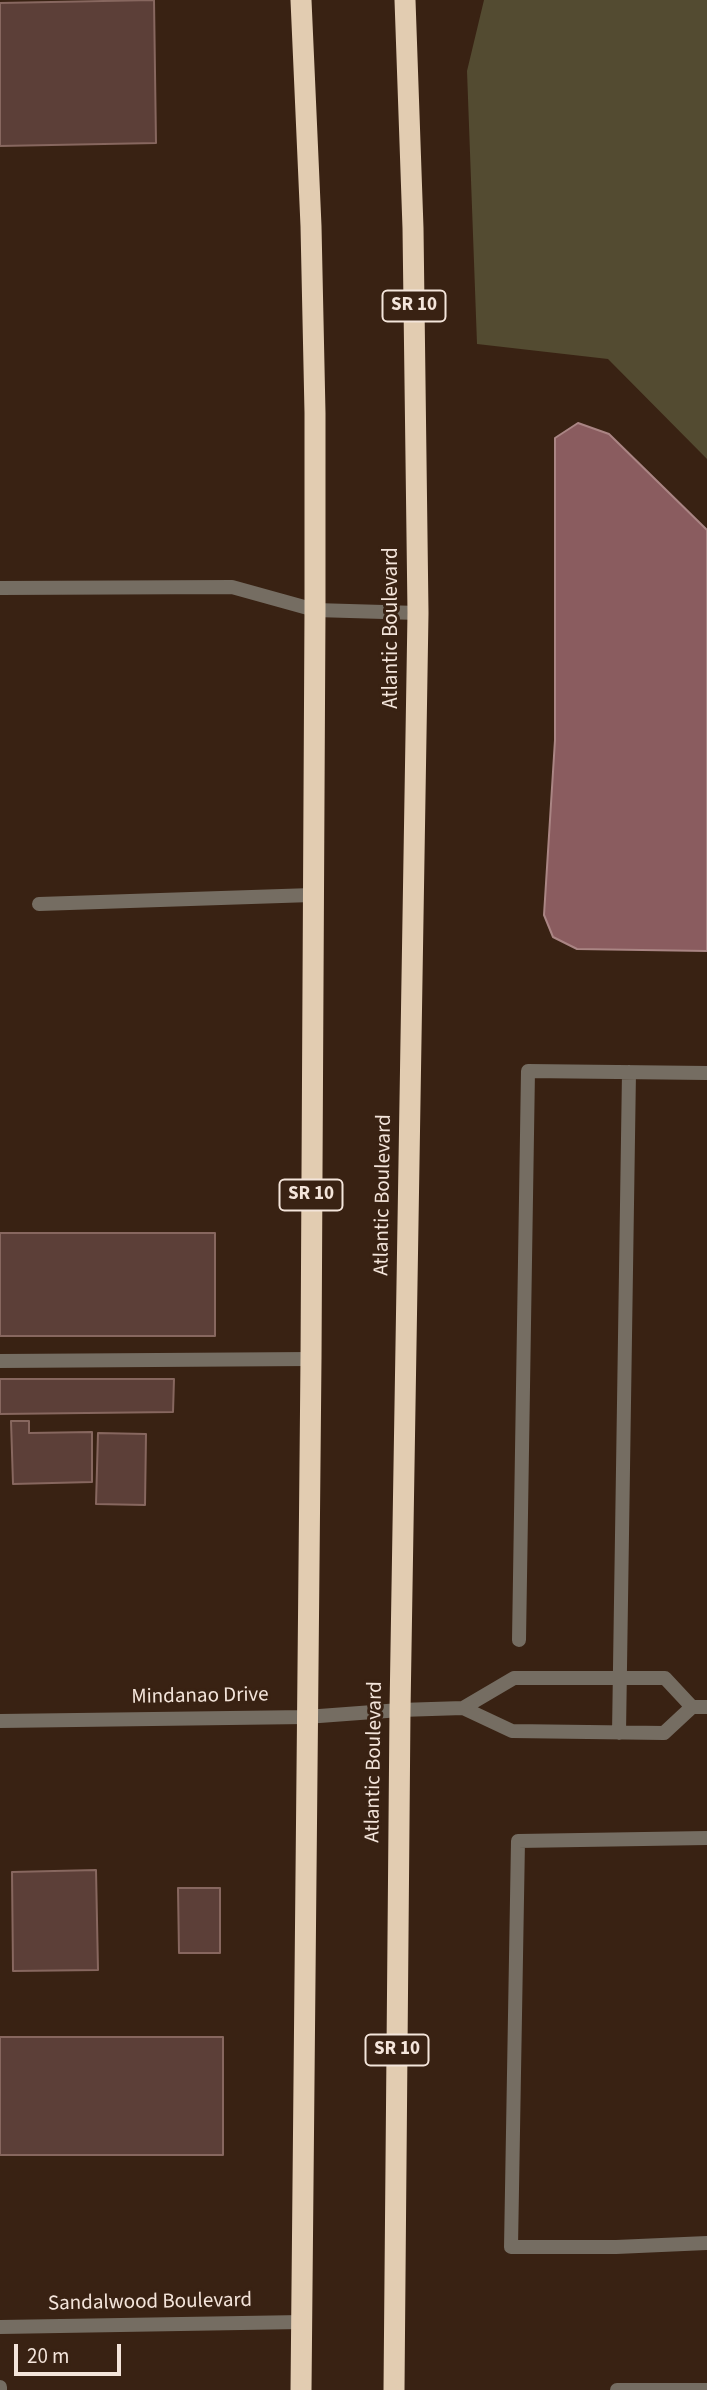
<!DOCTYPE html>
<html>
<head>
<meta charset="utf-8">
<style>
	body { margin:0 }
	#map { position:relative; width:707px; height:2390px; overflow:hidden; background:#392213; font-family:"Source Sans 3",sans-serif }
	canvas { display:block }
	.scale { position:absolute; left:14px; top:2344px; width:107px; height:32px; box-sizing:border-box; border:4px solid #f4e5db; border-top:0; padding-left:9px; font-size:21px; line-height:24px; white-space:nowrap; color:#f4e5db; -webkit-text-stroke:5px #392213; paint-order:stroke }
</style>
</head>
<body>
<div id="map">
<canvas width="707" height="2390"></canvas>
<div class="scale">20 m</div>
</div>
<script>
const ctx = document.querySelector('canvas').getContext('2d');
ctx.lineJoin = 'round';
function paint(path, color) { ctx.fillStyle = color; ctx.fill(path, 'evenodd'); }
function strokePath(path, color, width, dash) { ctx.strokeStyle = color; ctx.lineWidth = width; ctx.lineCap = dash ? 'butt' : 'round'; ctx.setLineDash(dash || []); ctx.stroke(path); }
function label(font, color, halo, rows, align = 'center') {
  ctx.font = font + ' "Source Sans 3",sans-serif'; ctx.lineWidth = 6; ctx.setLineDash([]); ctx.textBaseline = 'middle'; ctx.strokeStyle = halo; ctx.fillStyle = color; for (const [text, x, y, turn = 0] of rows) {
    ctx.save(); ctx.translate(x, y); ctx.rotate((+turn || 0) * Math.PI / 180); ctx.textAlign = isNaN(turn) ? turn : align; if (halo) ctx.strokeText(text, 0, 0); ctx.fillText(text, 0, 0); ctx.restore();
  }
}
paint(new Path2D(`
	M 484,0 L 707,0 L 707,459 L 608,359 L 477,344 L 467,71 Z`), '#534b31');
const water = new Path2D(`
	M 578,423 L 609,434 L 707,530 L 707,951 L 577,949 L 553,937 L 544,915 L 555,740 L 555,438 Z`);
paint(water, '#8a5c5f');
strokePath(water, '#aa8584', 2);
const building = new Path2D(`
	M 154,0 L 156,143 L 0,146 L 0,3 Z
	M 0,1233 L 215,1233 L 215,1336 L 0,1336 Z
	M 0,1379 L 174,1379 L 173,1412 L 0,1414 Z
	M 11,1421 L 29,1421 L 29,1433 L 92,1432 L 92,1482 L 13,1484 Z
	M 98,1433 L 146,1434 L 145,1505 L 96,1504 Z
	M 96,1870 L 98,1970 L 13,1971 L 12,1872 Z
	M 178,1888 L 220,1888 L 220,1953 L 179,1953 Z
	M 0,2037 L 223,2037 L 223,2155 L 0,2155 Z`);
paint(building, '#5c3f38');
strokePath(building, '#87675f', 2);
strokePath(new Path2D(`
	M 0,588 L 232,587 L 315,610
	M 39,904 L 312,895
	M 0,1361 L 311,1359
	M 519,1640 L 528,1071 L 707,1073
	M 463,1708 L 514,1678 L 665,1678 L 692,1707
	M 400,1710 L 463,1708 L 512,1731 L 664,1733 L 692,1707 L 707,1707
	M 619,1733 L 629,1072
	M 707,1838 L 518,1841 L 511,2247 L 616,2247 L 707,2243`), '#756d62', 14);
strokePath(new Path2D(`
	M 315,610 L 418,613
	M 0,1721 L 306,1717 L 400,1710
	M 0,2327 L 302,2322
	M 0,2387 L 0,2390
	M 617,2390 L 707,2390`), '#756d62', 14);
strokePath(new Path2D(`
	M 301,2390 L 311,1359 L 315,610 L 315,413 L 311,226 L 301,0
	M 394,2390 L 400,1710 L 418,613 L 413,228 L 405,0`), '#e2ccb1', 21);
for (const [x, y, w] of [
	[414,306,63],
	[311,1195,63],
	[397,2050,63]
]) { const box = new Path2D(); box.roundRect(x - w / 2, y - 15.5, w, 31, 5); ctx.fillStyle = '#392213'; ctx.fill(box); strokePath(box, '#f4e5db', 2); }
label('bold 19px', '#f4e5db', null, [
	["SR 10",414,306],
	["SR 10",311,1195],
	["SR 10",397,2050]
]);
label('21px', '#f4e5db', '#392213', [
	["Atlantic Boulevard",392,628,-90],
	["Atlantic Boulevard",384,1195,-89],
	["Mindanao Drive",200,1697,-1],
	["Atlantic Boulevard",375,1762,-89],
	["Sandalwood Boulevard",150,2303,-1]
]);
</script>
</body>
</html>
